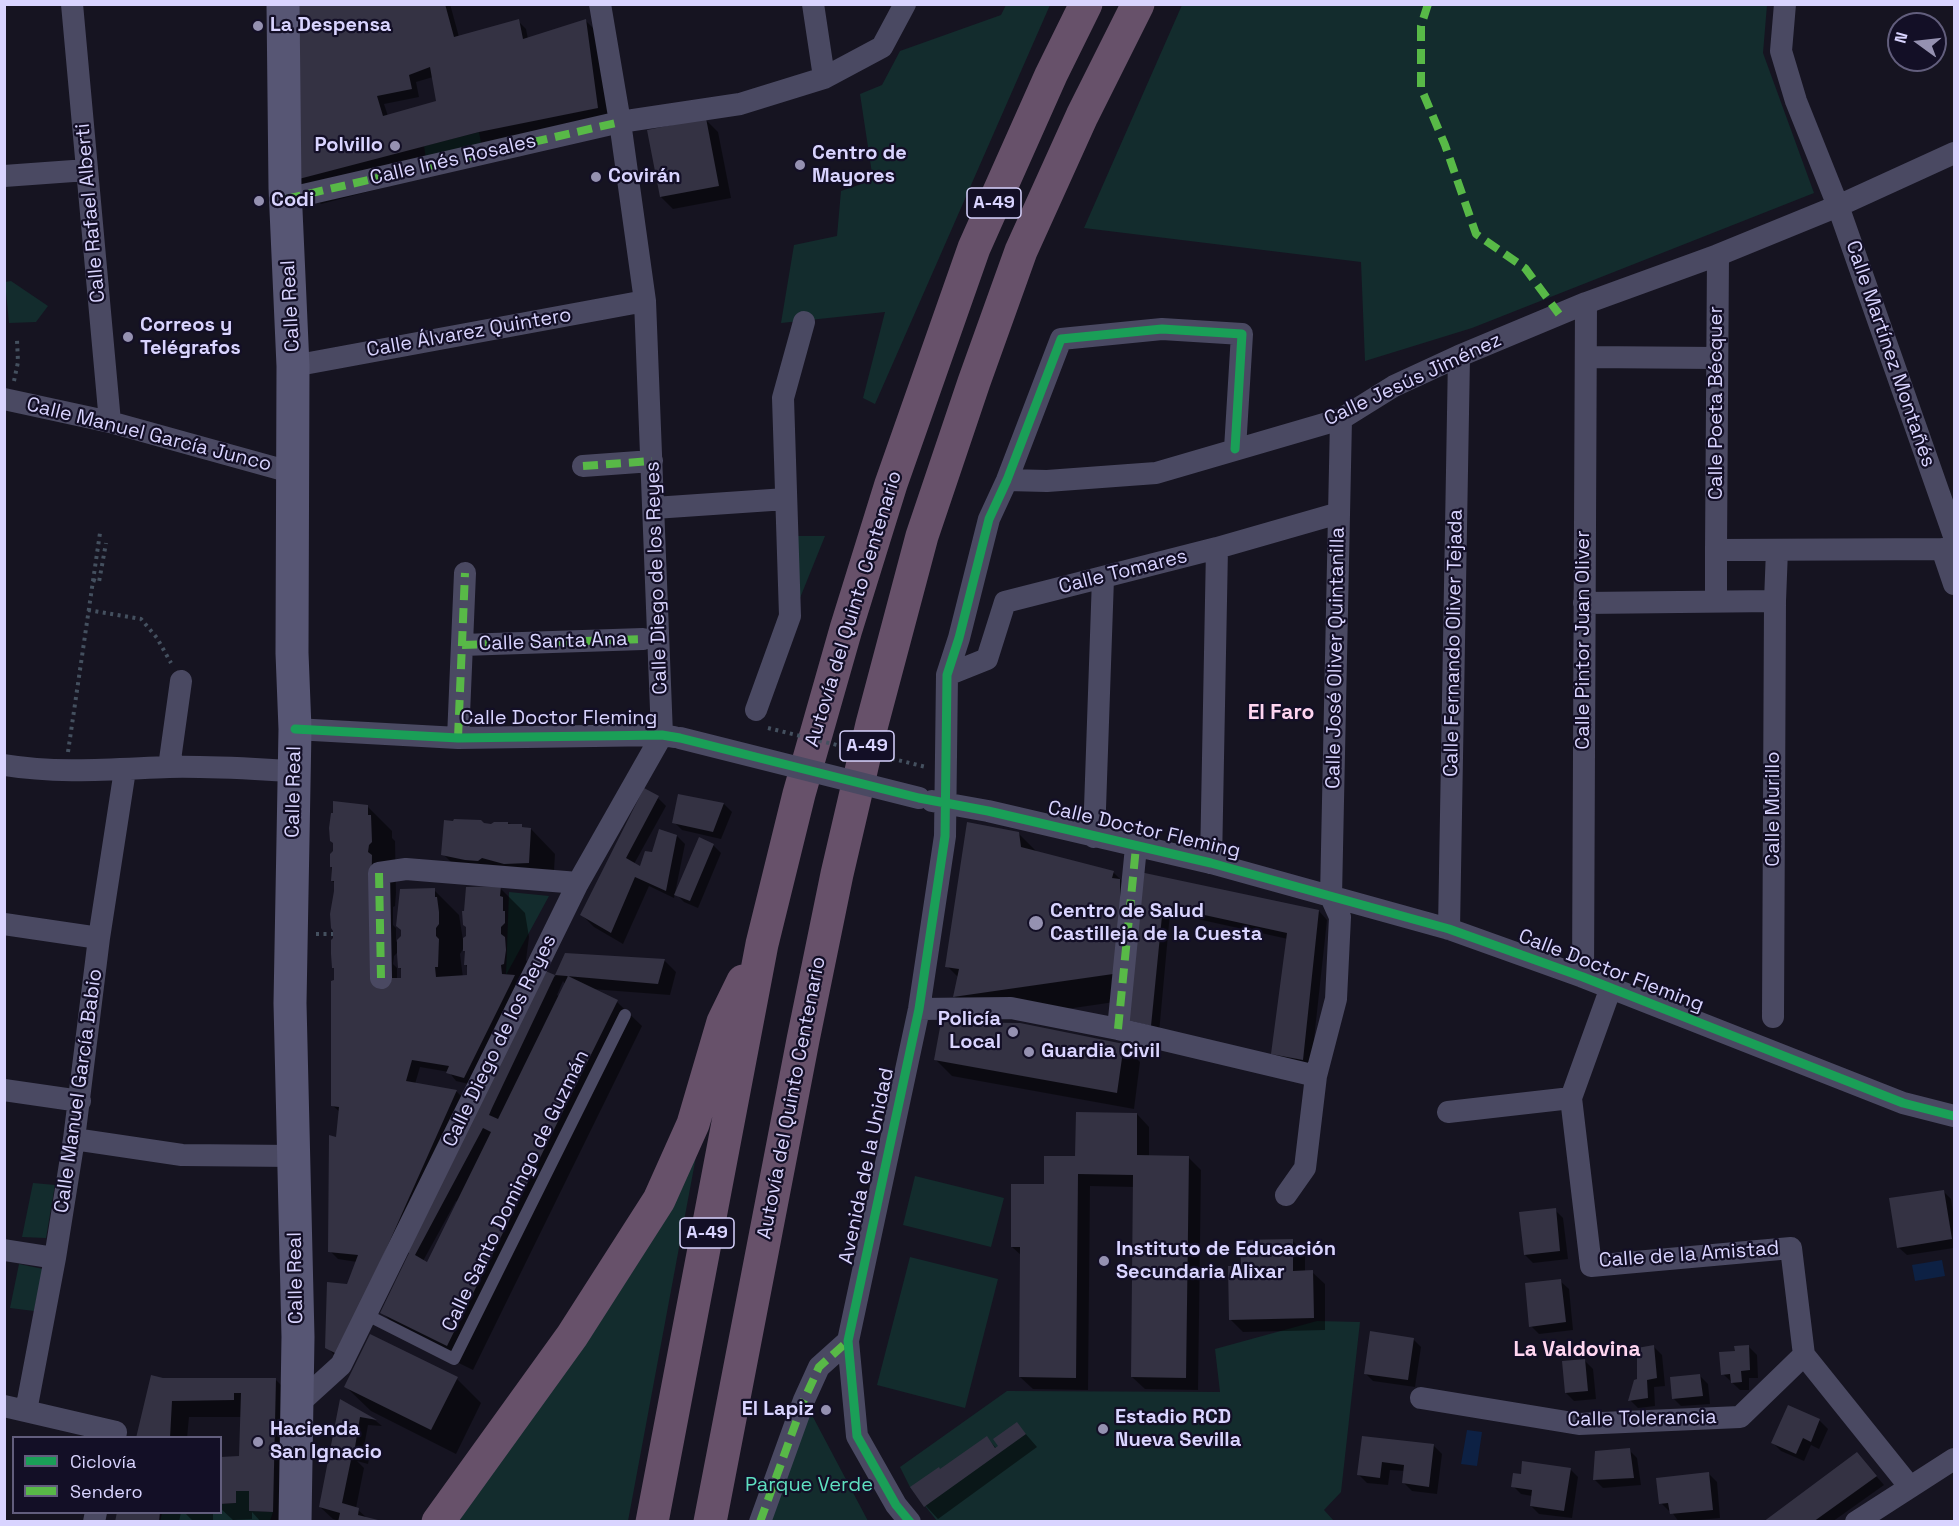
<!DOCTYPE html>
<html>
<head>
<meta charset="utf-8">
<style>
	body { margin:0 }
	#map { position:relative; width:1959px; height:1526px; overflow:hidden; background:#161421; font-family:"Space Grotesk",sans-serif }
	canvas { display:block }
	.frame { position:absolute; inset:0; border:6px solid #d9d4ff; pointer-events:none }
	.legend { position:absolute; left:12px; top:1436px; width:210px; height:78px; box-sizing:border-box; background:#130f26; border:2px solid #625e7d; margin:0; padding:8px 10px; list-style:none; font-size:18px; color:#d9d4ff }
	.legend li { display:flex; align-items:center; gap:12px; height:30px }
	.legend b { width:30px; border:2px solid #625e7d }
	.north { position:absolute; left:1887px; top:12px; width:60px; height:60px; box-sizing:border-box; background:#130f26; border:2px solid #625e7d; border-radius:50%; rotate:285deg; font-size:16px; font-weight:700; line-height:24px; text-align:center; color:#d9d4ff }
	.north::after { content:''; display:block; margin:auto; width:21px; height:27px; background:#9591b1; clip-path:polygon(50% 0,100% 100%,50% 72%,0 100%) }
</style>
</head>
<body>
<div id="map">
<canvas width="1959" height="1526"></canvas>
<div class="frame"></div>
<ul class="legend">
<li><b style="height:8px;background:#1a9f57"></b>Ciclovía</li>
<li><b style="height:8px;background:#58b947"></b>Sendero</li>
</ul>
<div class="north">N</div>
</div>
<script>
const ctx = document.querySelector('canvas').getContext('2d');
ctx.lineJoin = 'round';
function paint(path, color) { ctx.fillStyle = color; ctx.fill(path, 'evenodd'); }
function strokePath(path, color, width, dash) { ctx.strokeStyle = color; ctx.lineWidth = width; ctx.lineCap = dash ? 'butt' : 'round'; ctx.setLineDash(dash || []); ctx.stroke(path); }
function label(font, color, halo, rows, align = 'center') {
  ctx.font = font + ' "Space Grotesk",sans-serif'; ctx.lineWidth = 4.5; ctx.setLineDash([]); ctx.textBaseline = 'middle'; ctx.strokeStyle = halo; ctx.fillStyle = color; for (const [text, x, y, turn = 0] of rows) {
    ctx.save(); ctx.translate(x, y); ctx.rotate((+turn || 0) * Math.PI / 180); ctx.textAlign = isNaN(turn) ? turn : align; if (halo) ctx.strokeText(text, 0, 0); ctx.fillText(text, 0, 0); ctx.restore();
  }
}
paint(new Path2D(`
	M 1006,5 L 1050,5 L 875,404 L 863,398 L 885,312 L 781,323 L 794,245 L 837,236 L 841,191 L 873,180 L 860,94 L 882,85 L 900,51 L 1001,15 Z
	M 1182,5 L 1767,5 L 1763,53 L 1814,193 L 1472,328 L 1365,361 L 1361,262 L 1084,228 Z
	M 479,132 L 484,159 L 428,172 L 424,146 Z
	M 11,281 L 48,306 L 36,322 L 9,323 L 5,282 Z
	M 797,536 L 825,536 L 800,598 Z
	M 509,892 L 549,896 L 506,975 Z
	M 703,1119 L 628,1521 L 454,1522 Z
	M 915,1176 L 1004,1198 L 991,1247 L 903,1225 Z
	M 33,1183 L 55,1185 L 46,1238 L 22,1237 Z
	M 910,1257 L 998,1279 L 965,1408 L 877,1385 Z
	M 19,1264 L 43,1269 L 34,1311 L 10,1308 Z
	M 1317,1321 L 1360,1322 L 1341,1492 L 1324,1510 L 1334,1521 L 937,1521 L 910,1487 L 900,1467 L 1007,1391 L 1220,1392 L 1215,1349 Z
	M 804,1400 L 868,1521 L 760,1521 Z
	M 236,1491 L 249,1491 L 249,1511 L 273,1512 L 270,1521 L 160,1522 L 162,1513 L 220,1512 L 221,1504 L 236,1503 Z`), '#132c2d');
paint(new Path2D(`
	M 1942,1260 L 1945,1276 L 1915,1281 L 1912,1265 Z
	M 1467,1430 L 1482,1432 L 1477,1466 L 1461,1464 Z`), '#0d2144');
paint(new Path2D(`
	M 297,4 L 450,4 L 459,37 L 518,21 L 526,29 L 528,39 L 586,21 L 611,46 L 622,133 L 505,156 L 321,204 L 296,179 ZM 433,77 L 438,102 L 388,116 L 384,104 L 419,97 L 416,82 Z
	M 706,120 L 718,132 L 731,198 L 673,209 L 661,197 Z
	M 658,798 L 666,806 L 634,864 L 640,867 L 677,836 L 685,844 L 674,898 L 649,886 L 623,944 L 594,927 L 582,915 Z
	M 724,804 L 732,812 L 721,839 L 682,830 L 674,822 Z
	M 367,806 L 392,831 L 392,838 L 395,841 L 396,893 L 395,906 L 393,907 L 393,925 L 396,928 L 396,942 L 402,937 L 434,890 L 459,915 L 463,940 L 500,888 L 525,913 L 529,937 L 526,960 L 529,964 L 473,1085 L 456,1081 L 449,1072 L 420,1067 L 415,1084 L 456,1091 L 464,1099 L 335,1356 L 327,1347 L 357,1262 L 338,1259 L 330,1251 L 340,1112 L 332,1105 L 339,982 L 336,970 L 333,967 L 335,883 L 332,881 L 331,855 ZM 463,949 L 466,952 L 466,965 L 471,977 L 463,978 L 460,954 ZM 398,952 L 399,967 L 402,970 L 402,979 L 397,979 L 397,968 L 393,964 L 394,956 Z
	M 507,823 L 531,829 L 555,854 L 553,887 L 468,879 L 443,854 L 492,825 Z
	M 1019,834 L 1038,853 L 1113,872 L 1139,898 L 1319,911 L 1327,920 L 1311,1067 L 1281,1061 L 1273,1053 L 1288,939 L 1170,913 L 1159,1033 L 1134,1027 L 1128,1000 L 979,1022 L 955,997 L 959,978 L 947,966 Z
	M 713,845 L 721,853 L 698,908 L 684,902 L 676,894 Z
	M 565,955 L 664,960 L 676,972 L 670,995 L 591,989 L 617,1002 L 642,1026 L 473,1370 L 406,1337 L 382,1312 L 543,972 L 555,977 ZM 563,981 L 565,984 L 559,996 L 557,995 ZM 456,1201 L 458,1202 L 428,1264 L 423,1261 Z
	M 1123,1045 L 1140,1062 L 1134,1109 L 952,1076 L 935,1059 Z
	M 1137,1114 L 1149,1127 L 1149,1157 L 1188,1157 L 1201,1170 L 1198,1390 L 1145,1389 L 1132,1377 L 1134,1187 L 1090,1186 L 1088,1390 L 1033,1389 L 1020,1377 L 1022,1256 L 1012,1247 L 1045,1185 L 1077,1158 Z
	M 1943,1191 L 1951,1199 L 1954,1219 L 1954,1248 L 1907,1255 L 1898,1247 Z
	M 1555,1210 L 1563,1218 L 1568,1259 L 1533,1263 L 1525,1255 Z
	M 1292,1240 L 1305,1253 L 1305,1272 L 1312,1272 L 1325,1284 L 1325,1330 L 1243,1332 L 1230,1319 L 1242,1267 Z
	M 1560,1281 L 1569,1289 L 1573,1330 L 1539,1334 L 1531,1326 Z
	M 1413,1339 L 1421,1347 L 1415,1387 L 1373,1381 L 1365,1373 Z
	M 1654,1347 L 1662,1355 L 1665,1386 L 1654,1387 L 1655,1406 L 1638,1408 L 1630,1400 Z
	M 1749,1347 L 1757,1355 L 1758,1378 L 1749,1378 L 1749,1390 L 1740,1390 L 1723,1374 L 1736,1353 Z
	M 1585,1361 L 1593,1369 L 1596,1399 L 1574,1401 L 1566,1393 Z
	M 1700,1376 L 1708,1384 L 1710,1404 L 1681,1406 L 1673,1398 Z
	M 275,1379 L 292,1396 L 289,1522 L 261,1522 L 252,1512 L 252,1519 L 233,1520 L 220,1508 L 220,1458 L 241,1458 L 242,1417 L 189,1417 L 187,1438 L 137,1438 L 163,1380 Z
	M 457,1379 L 481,1403 L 456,1454 L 371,1411 L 346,1387 Z
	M 342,1401 L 376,1421 L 382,1426 L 368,1425 L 363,1452 L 369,1459 L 368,1464 L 357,1461 L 364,1468 L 356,1508 L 368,1519 L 339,1521 L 333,1519 L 320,1507 Z
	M 1788,1407 L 1820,1421 L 1828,1429 L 1819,1449 L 1811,1445 L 1804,1461 L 1781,1451 L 1773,1443 Z
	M 1017,1424 L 1037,1447 L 938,1519 L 926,1506 L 912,1488 L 941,1471 L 987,1438 L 997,1449 Z
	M 1364,1438 L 1434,1446 L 1442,1454 L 1437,1494 L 1412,1491 L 1404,1483 L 1405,1471 L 1390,1470 L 1388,1485 L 1367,1483 L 1359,1475 Z
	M 1629,1450 L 1637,1458 L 1641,1485 L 1603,1488 L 1595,1480 Z
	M 1857,1454 L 1884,1485 L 1832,1522 L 1766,1522 Z
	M 1570,1469 L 1578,1477 L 1572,1518 L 1539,1514 L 1531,1506 L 1532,1496 L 1521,1494 L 1513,1486 Z
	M 1709,1474 L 1717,1482 L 1720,1518 L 1679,1522 L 1671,1511 L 1669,1511 L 1661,1503 Z
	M 119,1512 L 181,1512 L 179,1522 L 117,1522 Z
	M 184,1512 L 213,1512 L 213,1521 L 193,1521 Z`), '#0007');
paint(new Path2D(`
	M 295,4 L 445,4 L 454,37 L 519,19 L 523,39 L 586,19 L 598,108 L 479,132 L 295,180 ZM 430,67 L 436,101 L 383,116 L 377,96 L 412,89 L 409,75 Z
	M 706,118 L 719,186 L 660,197 L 647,130 Z
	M 644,788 L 659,796 L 626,858 L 640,866 L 645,851 L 652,852 L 659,829 L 677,835 L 666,891 L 635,877 L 611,933 L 580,915 Z
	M 678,794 L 724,803 L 713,832 L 672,823 Z
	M 333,801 L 368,805 L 368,815 L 371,815 L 372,842 L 369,845 L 368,852 L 372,855 L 370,978 L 401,978 L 401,968 L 398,968 L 397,954 L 397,940 L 401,936 L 401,930 L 396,926 L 400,889 L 435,888 L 435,897 L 437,897 L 439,912 L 439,924 L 436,928 L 436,936 L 439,939 L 438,967 L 435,967 L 436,977 L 467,975 L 467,965 L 464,965 L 465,951 L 463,951 L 463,938 L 466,936 L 466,927 L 463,925 L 462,911 L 464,911 L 466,887 L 501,886 L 500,896 L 503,897 L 503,911 L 505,911 L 505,923 L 501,927 L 501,934 L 505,937 L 506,950 L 504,964 L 501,965 L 502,974 L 515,975 L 464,1078 L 446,1073 L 449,1066 L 412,1060 L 406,1081 L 457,1090 L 339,1355 L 325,1348 L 327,1282 L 347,1284 L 358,1255 L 328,1252 L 329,1135 L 336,1137 L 339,1107 L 331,1106 L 331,981 L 334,980 L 334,968 L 332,968 L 331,954 L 331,940 L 333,938 L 333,931 L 331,928 L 330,914 L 334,891 L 334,881 L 331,881 L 332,867 L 330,867 L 330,854 L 333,851 L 333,843 L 330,841 L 329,828 L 331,813 L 333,813 Z
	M 454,819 L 481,820 L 484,823 L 491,824 L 494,822 L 508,822 L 508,824 L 522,824 L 522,827 L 531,828 L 529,863 L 504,864 L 482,858 L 478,861 L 465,860 L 441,855 L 444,820 L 453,821 Z
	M 967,822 L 1019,832 L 1021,847 L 1114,871 L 1112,878 L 1120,879 L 1120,973 L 953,997 L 959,969 L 945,967 Z
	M 699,837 L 714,844 L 690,901 L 674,895 Z
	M 1140,872 L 1319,910 L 1303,1060 L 1271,1054 L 1287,933 L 1163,906 L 1151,1026 L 1124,1019 Z
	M 565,953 L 665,959 L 658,984 L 555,975 Z
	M 543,970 L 555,975 L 492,1108 L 489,1115 L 498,1119 L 568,976 L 618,1000 L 447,1346 L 380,1313 L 409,1253 L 404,1248 ZM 483,1128 L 491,1132 L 427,1262 L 415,1255 Z
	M 941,1022 L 1020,1023 L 1124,1044 L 1117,1093 L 934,1060 Z
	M 1076,1112 L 1137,1113 L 1137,1155 L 1189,1156 L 1186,1378 L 1131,1377 L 1133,1175 L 1078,1174 L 1076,1378 L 1019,1377 L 1020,1247 L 1011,1247 L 1011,1184 L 1044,1184 L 1044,1156 L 1075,1156 Z
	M 1944,1190 L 1952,1239 L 1897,1248 L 1889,1198 Z
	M 1556,1208 L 1560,1251 L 1524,1255 L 1519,1212 Z
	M 1293,1239 L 1293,1271 L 1313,1270 L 1314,1318 L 1229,1320 L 1228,1266 L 1241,1266 L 1240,1240 Z
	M 1561,1279 L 1566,1322 L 1529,1327 L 1525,1283 Z
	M 1370,1331 L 1414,1338 L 1408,1380 L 1364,1374 Z
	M 370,1334 L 458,1377 L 431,1430 L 344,1387 Z
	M 1654,1345 L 1657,1378 L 1647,1380 L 1648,1398 L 1628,1401 L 1634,1380 L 1637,1379 L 1637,1348 Z
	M 1749,1345 L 1750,1370 L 1741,1371 L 1742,1382 L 1731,1383 L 1730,1374 L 1721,1375 L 1719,1352 L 1735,1351 L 1734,1346 Z
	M 1585,1359 L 1588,1391 L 1565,1393 L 1562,1361 Z
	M 1700,1374 L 1703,1396 L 1672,1399 L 1670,1377 Z
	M 151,1375 L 163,1378 L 276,1378 L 273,1512 L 249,1511 L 249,1491 L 236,1491 L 236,1503 L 220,1504 L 220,1457 L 239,1456 L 241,1393 L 234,1393 L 234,1400 L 172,1401 L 170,1438 L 136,1438 Z
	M 340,1399 L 377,1420 L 360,1417 L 355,1447 L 362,1449 L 360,1457 L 352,1455 L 342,1503 L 359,1508 L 358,1515 L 386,1522 L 338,1522 L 340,1513 L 319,1507 Z
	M 1788,1405 L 1820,1419 L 1811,1442 L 1803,1438 L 1796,1454 L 1771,1443 Z
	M 1017,1422 L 1026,1434 L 924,1507 L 910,1487 L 939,1467 L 940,1469 L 987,1436 L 995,1448 L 998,1446 L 993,1439 Z
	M 1362,1436 L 1434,1444 L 1429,1487 L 1402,1483 L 1404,1465 L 1382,1462 L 1380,1478 L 1357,1475 Z
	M 1630,1448 L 1634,1478 L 1593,1480 L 1595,1451 Z
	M 1857,1452 L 1877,1476 L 1813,1522 L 1763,1522 Z
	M 1522,1461 L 1571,1468 L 1564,1511 L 1530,1506 L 1532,1490 L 1511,1487 L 1513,1473 L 1521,1474 Z
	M 1709,1472 L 1713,1510 L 1670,1514 L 1668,1503 L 1659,1504 L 1656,1478 Z
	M 117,1512 L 160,1512 L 159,1522 L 115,1522 Z`), '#343243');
strokePath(new Path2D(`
	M 14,381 L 18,362 L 17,340
	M 93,580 L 99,582 L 106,543
	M 88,610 L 141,619 L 157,638 L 171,663
	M 68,752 L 100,533
	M 316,934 L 333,934`), '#44505f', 4, [3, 4.5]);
strokePath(new Path2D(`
	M 365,1314 L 454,1359 L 625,1015`), '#4a4962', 12);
strokePath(new Path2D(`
	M 72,4 L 110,422
	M 813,4 L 824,77
	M 1785,4 L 1781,51 L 1796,101 L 1838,206 L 1954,536
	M 4,176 L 87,170
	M 286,199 L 620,122 L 740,104 L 824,78 L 882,47 L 905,4
	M 1586,357 L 1717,358
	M 293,366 L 645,301
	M 4,399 L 110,422 L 294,473
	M 583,466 L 652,461
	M 1007,480 L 1047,481 L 1156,473 L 1341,419 L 1394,386 L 1459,356 L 1586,303 L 1718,255 L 1838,206 L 1954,153
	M 654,508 L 786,499
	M 1942,549 L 1954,584
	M 1716,550 L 1718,255
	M 1716,601 L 1716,550 L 1954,549
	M 1584,603 L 1775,601 L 1777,550
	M 462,645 L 643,639
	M 947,675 L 987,659 L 1005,602 L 1217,548 L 1339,513
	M 756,710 L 790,616 L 783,398 L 804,322
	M 295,729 L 458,738 L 662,735 L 674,737
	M 458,738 L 465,573
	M 4,765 C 59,774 114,769 169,767 C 211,766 252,769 294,771
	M 169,767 L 181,681
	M 932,801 L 988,811 L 1211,863 L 1449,929 L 1583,977 L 1903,1103 L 1954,1116
	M 1094,837 L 1103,578
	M 1211,863 L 1217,548
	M 4,924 L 99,938
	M 1449,929 L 1459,356
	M 1583,977 L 1586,303
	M 381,978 L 379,873 L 406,869 L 578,883
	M 1610,990 L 1571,1098 L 1591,1266 L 1791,1248 L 1804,1355 L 1910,1487
	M 919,1009 L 1011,1008 L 1118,1029 L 1316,1076
	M 1773,1017 L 1775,601
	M 1118,1029 L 1136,847
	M 4,1090 L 80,1101
	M 1448,1112 L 1571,1098
	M 74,1139 L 182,1155 L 294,1156
	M 1286,1195 L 1305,1168 L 1316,1076 L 1336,999 L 1340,917 L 1331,897 L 1341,419
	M 4,1250 L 55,1258
	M 1421,1398 L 1579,1424 L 1740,1417 L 1804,1355
	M 297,1405 L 341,1365 L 578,883 L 662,735 L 645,301 L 620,122 L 600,4
	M 4,1406 L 116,1432 L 115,1438
	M 26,1411 L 55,1258 L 74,1139 L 99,938 L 125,770
	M 94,1522 L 96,1512
	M 760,1522 L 804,1400 L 819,1367 L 848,1341
	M 910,1522 L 896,1505 L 857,1436 L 848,1341 L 919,1009 L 945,836 L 947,675 L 959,638 L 989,519 L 1007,480 L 1061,339 L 1162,329 L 1242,334 L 1235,449
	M 1856,1522 L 1954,1459`), '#4a4962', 22);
strokePath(new Path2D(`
	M 283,4 L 285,188 L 293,366 L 292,653 L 295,729 L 290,1003 L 298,1337 L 295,1522`), '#575674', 33);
strokePath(new Path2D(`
	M 438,1522 L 572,1336 L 659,1200 L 693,1124 L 723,1022 L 743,981
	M 652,1522 L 762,944 L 799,794 L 846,629 L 891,484 L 974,248 L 1051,75 L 1086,4
	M 710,1522 L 803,1040 L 837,874 L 872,724 L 922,536 L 974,382 L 1021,251 L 1082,116 L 1138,4`), '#67516a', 33);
strokePath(new Path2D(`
	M 768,728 L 926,767`), '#44505f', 4, [3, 4.5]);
strokePath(new Path2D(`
	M 680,738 L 919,798`), '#4a4962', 22);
strokePath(new Path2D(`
	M 1428,4 L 1421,26 L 1421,88 L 1445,145 L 1476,234 L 1525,268 L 1559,314
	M 286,199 L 620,122
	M 583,466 L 652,461
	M 462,645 L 643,639
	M 458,738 L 465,573
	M 379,873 L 381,978
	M 1118,1029 L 1136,847
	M 760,1522 L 804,1400 L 819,1367 L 848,1341`), '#58b947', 8, [15, 8]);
strokePath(new Path2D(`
	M 295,729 L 458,738 L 662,735 L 680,738 L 919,798 L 988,811 L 1211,863 L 1449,929 L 1583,977 L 1903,1103 L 1954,1116
	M 910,1522 L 896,1505 L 857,1436 L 848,1341 L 919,1009 L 945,836 L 947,675 L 959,638 L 989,519 L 1007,480 L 1061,339 L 1162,329 L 1242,334 L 1235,449`), '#1a9f57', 9);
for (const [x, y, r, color] of [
	[258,26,6,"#9591b1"],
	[395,146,6,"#9591b1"],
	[800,165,6,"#9591b1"],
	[596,177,6,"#9591b1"],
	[259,201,6,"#9591b1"],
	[128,337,6,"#9591b1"],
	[1036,923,8,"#9591b1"],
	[1013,1032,6,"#9591b1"],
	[1029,1052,6,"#9591b1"],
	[1104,1261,6,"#9591b1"],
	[826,1410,6,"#9591b1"],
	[1103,1429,6,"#9591b1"],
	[258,1442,6,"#9591b1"]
]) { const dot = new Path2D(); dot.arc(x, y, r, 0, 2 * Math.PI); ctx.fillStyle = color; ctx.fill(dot); strokePath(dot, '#130f26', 2); }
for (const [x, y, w] of [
	[994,203,54],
	[867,746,54],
	[707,1233,54]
]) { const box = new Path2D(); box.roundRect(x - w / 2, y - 15, w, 30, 4.5); ctx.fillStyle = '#130f26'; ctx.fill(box); strokePath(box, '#d9d4ff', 1.5); }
label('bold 18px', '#d9d4ff', null, [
	["A-49",994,203],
	["A-49",867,746],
	["A-49",707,1233]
]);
label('bold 20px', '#d9d4ff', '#130f26', [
	["La Despensa",270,26],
	["Polvillo",383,146,"right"],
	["Centro de",812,154],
	["Mayores",812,177],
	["Covirán",608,177],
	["Codi",271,201],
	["Correos y",140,326],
	["Telégrafos",140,349],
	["Centro de Salud",1050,912],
	["Castilleja de la Cuesta",1050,935],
	["Policía",1001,1020,"right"],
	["Local",1001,1043,"right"],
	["Guardia Civil",1041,1052],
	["Instituto de Educación",1116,1250],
	["Secundaria Alixar",1116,1273],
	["El Lapiz",814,1410,"right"],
	["Estadio RCD",1115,1418],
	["Nueva Sevilla",1115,1441],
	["Hacienda",270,1430],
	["San Ignacio",270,1453]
], 'left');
label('20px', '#d9d4ff', '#130f26', [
	["Calle Inés Rosales",453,160,-13],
	["Calle Rafael Alberti",91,213,-95],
	["Calle Real",291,306,-93],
	["Calle Álvarez Quintero",469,333,-10],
	["Calle Martínez Montañés",1890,354,71],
	["Calle Jesús Jiménez",1413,380,-25],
	["Calle Poeta Bécquer",1717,403,-90],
	["Calle Manuel García Junco",149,435,14],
	["Calle Tomares",1123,572,-14],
	["Calle Diego de los Reyes",657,578,-92],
	["Autovía del Quinto Centenario",854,609,-73],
	["Calle Pintor Juan Oliver",1584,640,-90],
	["Calle Santa Ana",553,642,-2],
	["Calle Fernando Oliver Tejada",1454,643,-89],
	["Calle José Oliver Quintanilla",1336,658,-89],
	["Calle Doctor Fleming",559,719],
	["Calle Real",294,792,-89],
	["Calle Murillo",1774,809,-90],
	["Calle Doctor Fleming",1144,830,13],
	["Calle Doctor Fleming",1611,971,21],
	["Calle Diego de los Reyes",500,1041,-64],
	["Calle Manuel García Babio",79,1091,-82],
	["Autovía del Quinto Centenario",792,1098,-79],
	["Avenida de la Unidad",867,1166,-78],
	["Calle Santo Domingo de Guzmán",516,1191,-64],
	["Calle de la Amistad",1689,1255,-4],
	["Calle Real",296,1278,-91],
	["Calle Tolerancia",1642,1419,-1]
]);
label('20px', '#5fe0c0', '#130f26', [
	["Parque Verde",809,1486]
]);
label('bold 21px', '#ffd6f0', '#130f26', [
	["El Faro",1281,713],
	["La Valdovina",1577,1350]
]);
</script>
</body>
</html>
